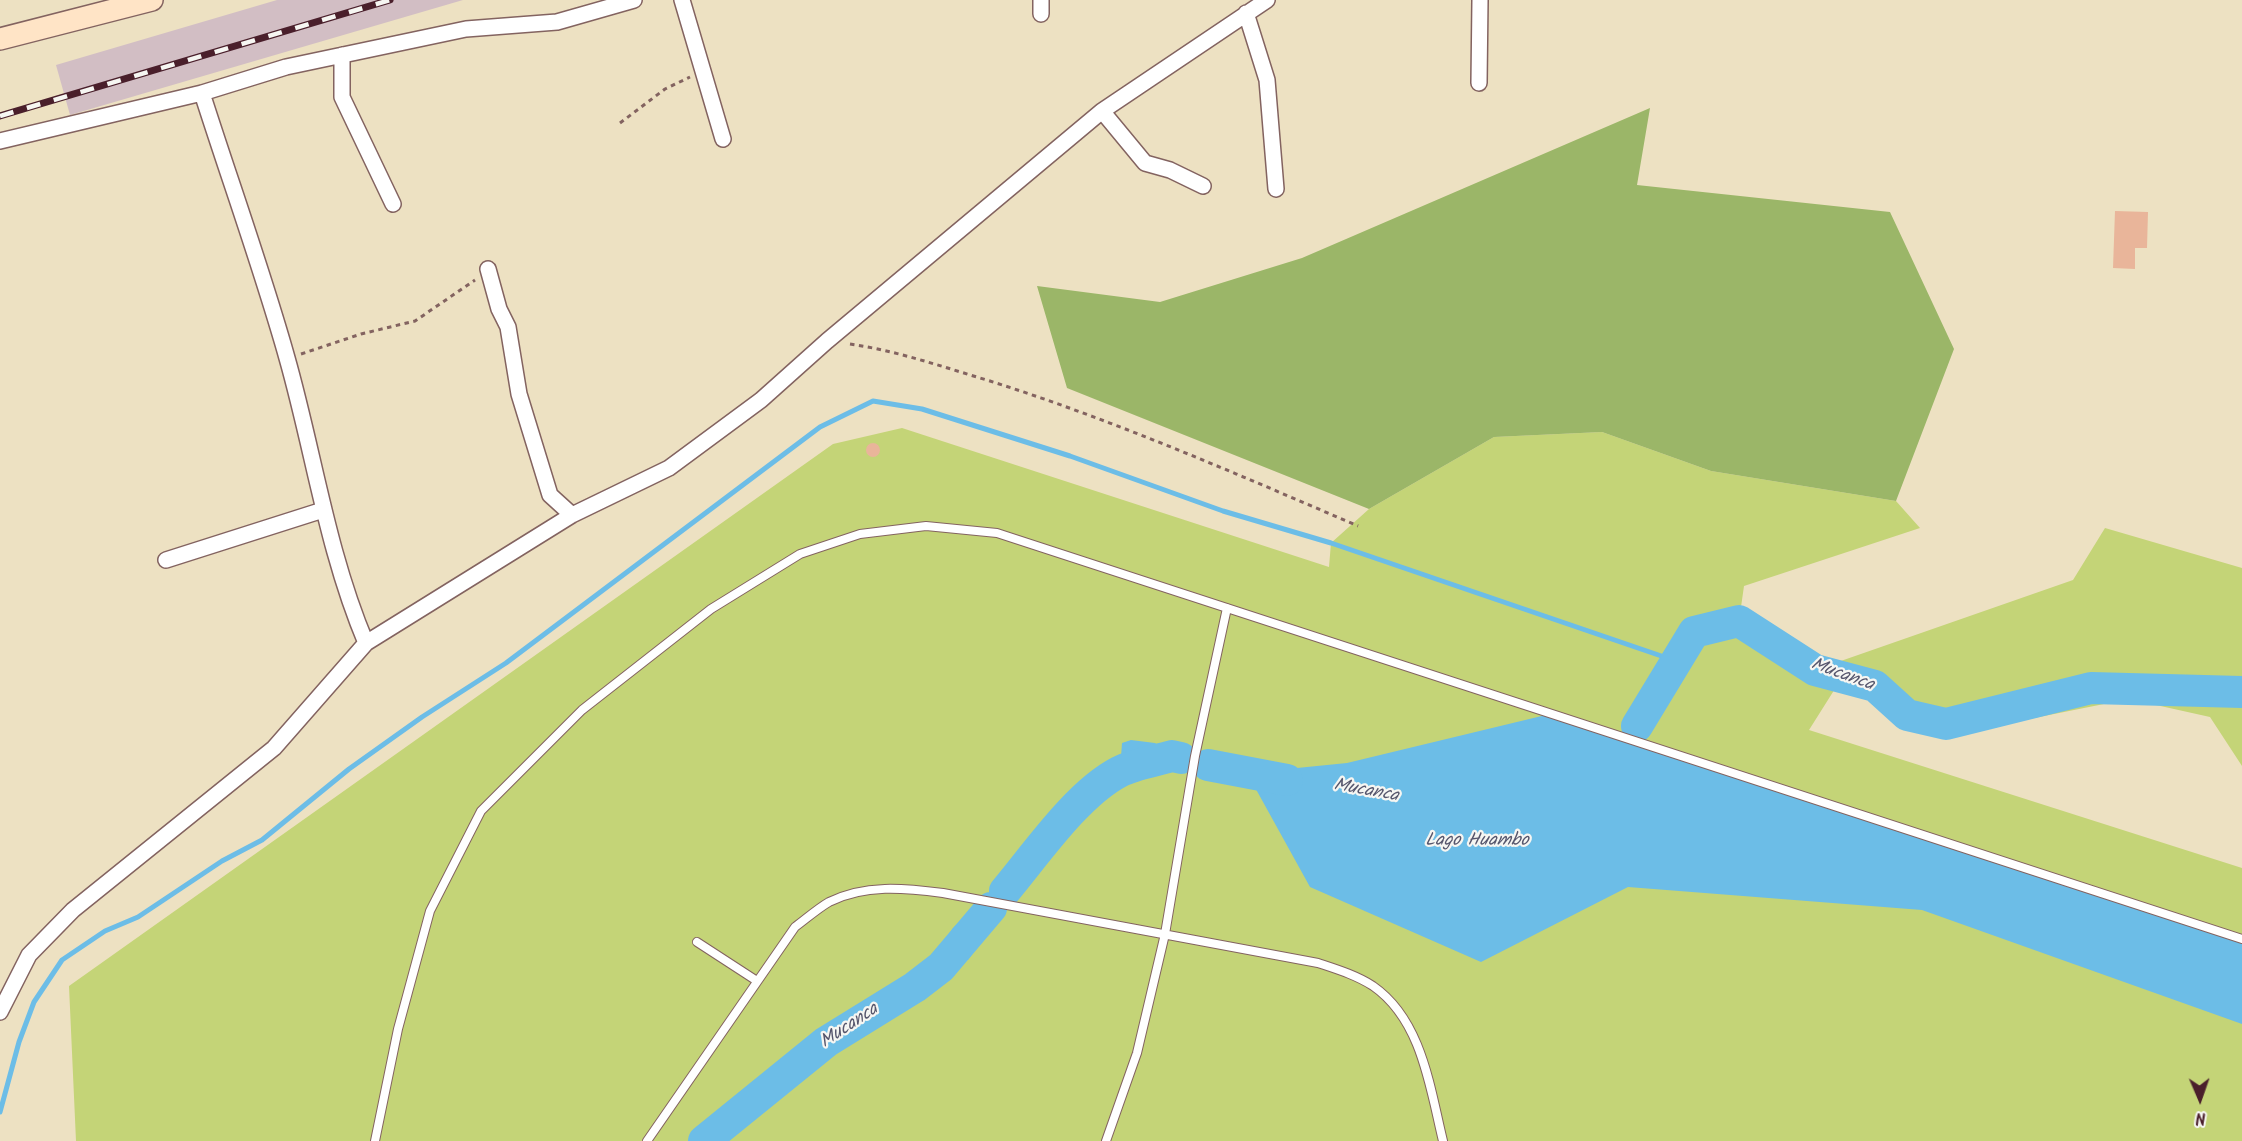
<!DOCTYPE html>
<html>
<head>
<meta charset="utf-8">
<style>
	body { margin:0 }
	#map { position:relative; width:2242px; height:1141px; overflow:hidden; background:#ede1c2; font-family:Kalam,sans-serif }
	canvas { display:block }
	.north { position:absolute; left:2170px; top:1069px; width:60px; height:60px; -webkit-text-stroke:4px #f6f6f2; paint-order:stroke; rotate:178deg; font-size:16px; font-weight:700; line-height:24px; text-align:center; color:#4a1f2b }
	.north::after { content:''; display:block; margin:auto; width:21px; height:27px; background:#4a1f2b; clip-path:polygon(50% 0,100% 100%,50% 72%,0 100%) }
</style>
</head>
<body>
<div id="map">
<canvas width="2242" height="1141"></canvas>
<div class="north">N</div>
</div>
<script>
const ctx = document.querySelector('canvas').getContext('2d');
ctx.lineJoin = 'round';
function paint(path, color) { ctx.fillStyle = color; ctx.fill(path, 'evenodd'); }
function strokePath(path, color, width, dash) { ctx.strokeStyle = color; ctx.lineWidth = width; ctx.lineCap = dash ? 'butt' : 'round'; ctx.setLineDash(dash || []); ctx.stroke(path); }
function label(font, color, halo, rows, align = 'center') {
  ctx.font = font + ' Kalam,sans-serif'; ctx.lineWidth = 4.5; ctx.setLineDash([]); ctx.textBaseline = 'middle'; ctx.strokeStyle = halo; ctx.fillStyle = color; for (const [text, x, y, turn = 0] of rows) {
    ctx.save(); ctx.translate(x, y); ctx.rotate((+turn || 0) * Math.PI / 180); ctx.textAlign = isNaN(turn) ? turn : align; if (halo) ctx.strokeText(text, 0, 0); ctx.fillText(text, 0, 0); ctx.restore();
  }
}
paint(new Path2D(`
	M 277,0 L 463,0 L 70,115 L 56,65 Z`), '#d2bec4');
paint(new Path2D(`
	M 902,428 L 1329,567 L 1331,543 L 1369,509 L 1494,437 L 1602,432 L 1711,471 L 1896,501 L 1920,528 L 1744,586 L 1739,621 L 1815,670 L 2073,580 L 2105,528 L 2242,568 L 2242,766 L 2210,717 L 2129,699 L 1949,735 L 1918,732 L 1859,688 L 1838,684 L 1809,730 L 2242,868 L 2242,1141 L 76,1141 L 69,986 L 833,444 Z`), '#c4d477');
paint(new Path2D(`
	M 1650,108 L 1637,185 L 1890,212 L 1954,349 L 1896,501 L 1711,471 L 1602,432 L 1494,437 L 1369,509 L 1067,388 L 1037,286 L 1160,302 L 1302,258 Z`), '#9bb668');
paint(new Path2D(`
	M 1550,714 L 2242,939 L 2242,1024 L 1922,910 L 1628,887 L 1481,962 L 1310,887 L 1247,773 L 1347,763 Z
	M 1131,740 L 1155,743 L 1172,756 L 1171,765 L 1149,774 L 1120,771 L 1122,743 Z
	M 969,918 L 980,918 C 983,932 977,949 968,960 L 958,961 L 947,969 L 941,967 C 942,961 944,958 946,953 C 954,932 943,930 969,918 Z`), '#6cbde7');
strokePath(new Path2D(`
	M 0,1112 L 19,1042 L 34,1002 L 62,960 L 105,931 L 138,917 L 222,861 L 262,840 L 349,769 L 422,717 L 506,663 L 820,427 L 873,401 L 922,409 L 1070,456 L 1223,511 L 1331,543 L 1676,661`), '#6cbde7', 5);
strokePath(new Path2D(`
	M 1637,726 L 1694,632 L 1739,621 L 1815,670 L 1875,686 L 1907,715 L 1946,724 L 2091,688 L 2242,692
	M 1208,765 L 1287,780
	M 1005,891 C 1036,854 1077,794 1119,772 C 1134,764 1155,761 1172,756 L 1181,758
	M 704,1141 L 826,1042 L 915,987 L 941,967 L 991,908`), '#6cbde7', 32);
paint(new Path2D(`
	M 2115,211 L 2148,212 L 2147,248 L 2135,248 L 2135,269 L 2113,268 Z
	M866 450a7 7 0 1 1 14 0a7 7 0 1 1-14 0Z`), '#e9b59a');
const service = new Path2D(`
	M 697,942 L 757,981
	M 375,1141 L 398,1029 L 430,911 L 481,811 L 582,710 L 711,609 L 800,554 L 860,534 L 926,526 L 997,533 L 2242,939
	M 647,1141 L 795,927 C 806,919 817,909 829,902 C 865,884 904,888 943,893 L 1318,963 C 1336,969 1356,975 1373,986 C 1422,1020 1430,1088 1443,1141
	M 1106,1141 L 1137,1053 L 1165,934 L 1195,756 L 1227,608`);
const minor = new Path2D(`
	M 682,0 L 723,139
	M 1246,13 L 1267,80 L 1276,189
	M 1041,14 L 1041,0
	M 342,55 L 342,97 L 393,204
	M 1479,83 L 1480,0
	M 202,93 C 230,181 262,269 287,358 C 314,453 327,551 366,643
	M 1102,111 L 1145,163 L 1170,170 L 1203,186
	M 0,141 L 202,93 L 286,67 L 466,29 L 557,22 L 634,0
	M 488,269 L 499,309 L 508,327 L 519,394 L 550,495 L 572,515
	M 166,560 L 323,510
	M 0,1012 L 29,955 L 73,910 L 274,748 L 366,643 L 572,515 L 669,468 L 761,400 L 827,341 L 1102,111 L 1267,0`);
const secondary = new Path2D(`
	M 0,39 L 152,0`);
strokePath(service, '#836360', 10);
strokePath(minor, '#836360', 18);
strokePath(secondary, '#836360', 24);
strokePath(new Path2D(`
	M 620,123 L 665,89 L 690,77
	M 850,344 C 898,351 943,367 990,381 C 1116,421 1237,474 1358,526
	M 301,354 L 361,334 L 415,321 L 475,280`), '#836360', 3, [4.5, 4.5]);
strokePath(service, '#fff', 8);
strokePath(minor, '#fff', 15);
strokePath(secondary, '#ffe4c6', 21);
const rail = new Path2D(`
	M 0,116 L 390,0`);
strokePath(rail, '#4a1f2b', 7);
strokePath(rail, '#f6f6f2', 4.5, [14]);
label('italic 18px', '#56566d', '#f6f6f2', [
	["Mucanca",1842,676,20],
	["Mucanca",1366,792,10],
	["Lago Huambo",1477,842],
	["Mucanca",850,1027,-34]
]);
</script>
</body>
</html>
